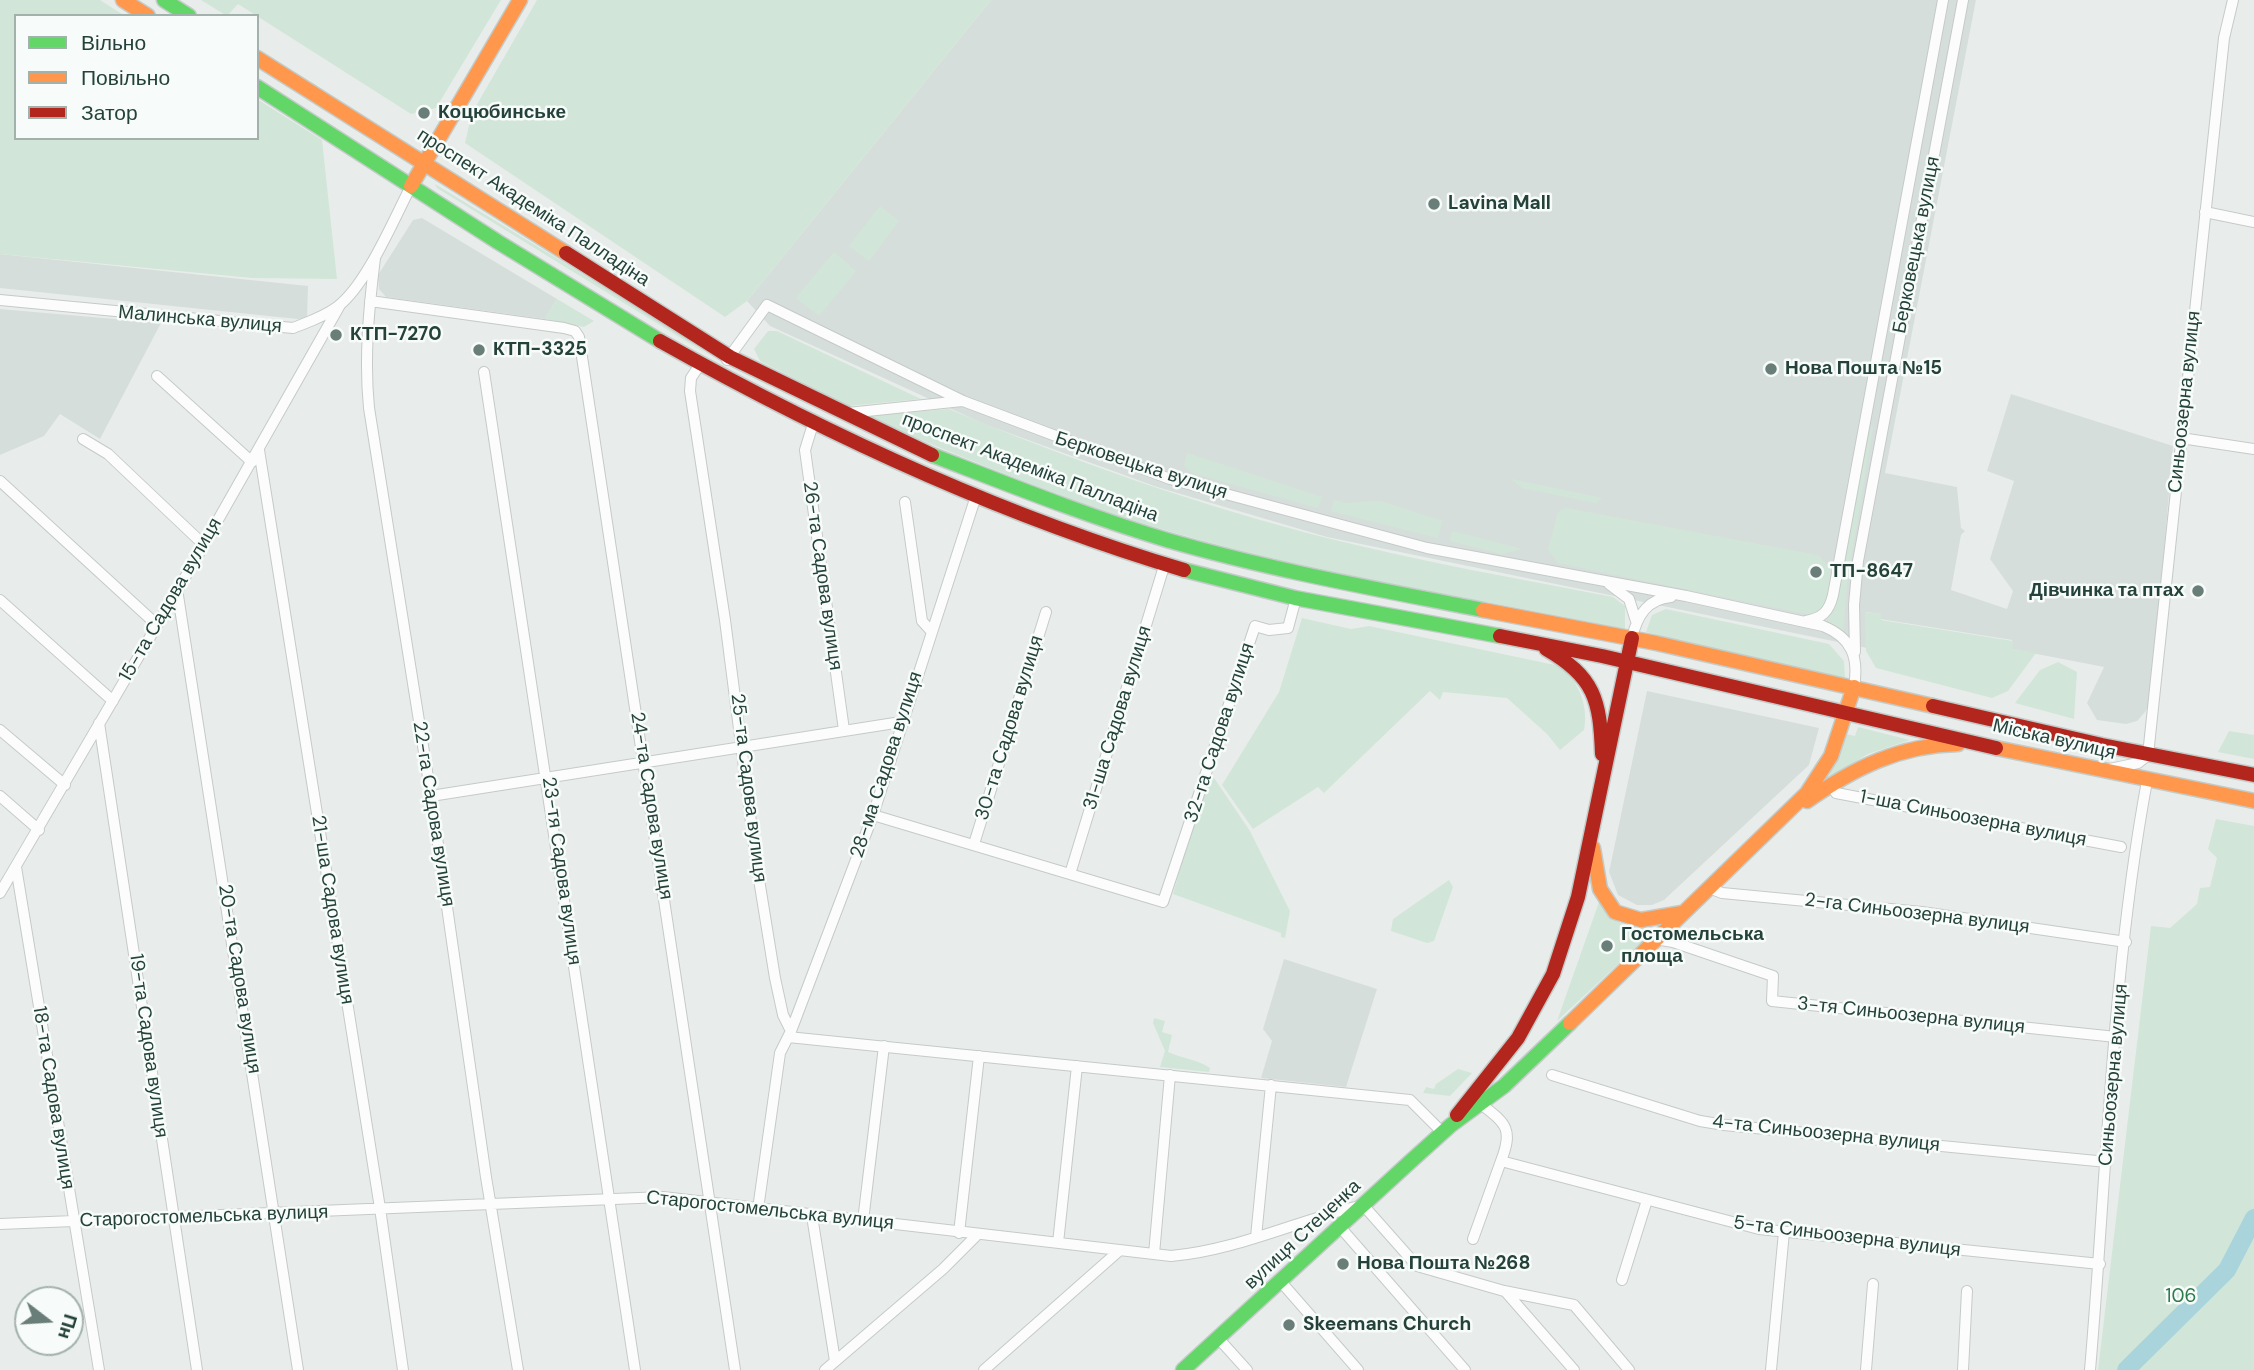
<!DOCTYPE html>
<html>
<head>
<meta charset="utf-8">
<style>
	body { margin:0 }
	#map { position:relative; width:2254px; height:1370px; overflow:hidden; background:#e8edeb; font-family:"DM Sans",sans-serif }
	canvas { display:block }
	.legend { position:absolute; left:14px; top:14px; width:245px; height:126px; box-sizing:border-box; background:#f7fbf9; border:2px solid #a3b1ad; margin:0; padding:9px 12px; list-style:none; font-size:21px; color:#24423a }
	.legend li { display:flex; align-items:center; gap:14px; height:35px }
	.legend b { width:35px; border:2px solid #a3b1ad }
	.north { position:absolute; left:14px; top:1286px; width:70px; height:70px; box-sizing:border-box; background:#f7fbf9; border:2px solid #a3b1ad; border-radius:50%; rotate:107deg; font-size:19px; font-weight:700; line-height:28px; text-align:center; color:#24423a }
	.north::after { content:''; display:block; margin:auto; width:24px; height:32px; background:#697e78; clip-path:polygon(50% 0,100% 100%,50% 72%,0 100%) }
</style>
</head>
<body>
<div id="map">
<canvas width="2254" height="1370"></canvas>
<ul class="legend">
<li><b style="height:9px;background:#63d668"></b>Вільно</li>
<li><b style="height:9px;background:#ff974d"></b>Повільно</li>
<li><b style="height:9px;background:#b3261e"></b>Затор</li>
</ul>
<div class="north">Пн</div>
</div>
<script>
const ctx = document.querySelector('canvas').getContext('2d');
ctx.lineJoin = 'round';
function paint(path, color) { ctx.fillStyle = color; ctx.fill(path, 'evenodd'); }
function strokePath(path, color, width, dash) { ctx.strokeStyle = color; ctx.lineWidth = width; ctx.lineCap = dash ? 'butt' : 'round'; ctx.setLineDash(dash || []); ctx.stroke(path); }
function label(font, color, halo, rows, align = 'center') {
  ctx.font = font + ' "DM Sans",sans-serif'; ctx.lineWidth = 5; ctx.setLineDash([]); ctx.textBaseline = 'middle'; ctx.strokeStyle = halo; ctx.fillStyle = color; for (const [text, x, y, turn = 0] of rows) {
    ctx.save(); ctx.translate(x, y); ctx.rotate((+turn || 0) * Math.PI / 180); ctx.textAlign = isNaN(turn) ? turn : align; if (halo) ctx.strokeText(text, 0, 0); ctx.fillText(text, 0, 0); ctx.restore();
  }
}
paint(new Path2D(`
	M 991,0 L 1976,0 L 1885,473 L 1957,487 L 1961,528 L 1965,531 L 1961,535 L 1951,590 L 2007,609 L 2013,591 L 1990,559 L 2014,481 L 1987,471 L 2011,394 L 2173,446 L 2151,702 L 2145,712 L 2137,721 L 2126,724 L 2097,720 L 2087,703 L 2104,667 L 2011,649 L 2012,640 L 1880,619 L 1881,614 L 1866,612 L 1867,648 L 1327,537 L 1157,487 L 984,424 L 770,326 L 747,301 Z
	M 422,218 L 557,299 L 545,319 L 386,297 L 379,289 L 378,275 L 413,220 Z
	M 0,254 L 308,286 L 307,320 L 0,288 Z
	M 0,309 L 161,323 L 100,439 L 60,414 L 44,436 L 0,455 Z
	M 1647,691 L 1819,728 L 1809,765 L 1664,900 L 1652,905 L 1637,905 L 1618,895 L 1609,872 Z
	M 1284,959 L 1377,989 L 1346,1087 L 1261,1078 L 1272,1041 L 1263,1029 Z`), '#d6dedb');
paint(new Path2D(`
	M 0,0 L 100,0 L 125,16 L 16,16 L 16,138 L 257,138 L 257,99 L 322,140 L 337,279 L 252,278 L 0,254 Z
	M 201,0 L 501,0 L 436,108 L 411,114 L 238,4 L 227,16 Z
	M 537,0 L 991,0 L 747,301 L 725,317 L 465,143 L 472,113 Z
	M 435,184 L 652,316 L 710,356 L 437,188 Z
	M 880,206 L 899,221 L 869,261 L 849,246 Z
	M 834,252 L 856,271 L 819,316 L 796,298 Z
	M 557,299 L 594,321 L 584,327 L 545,319 Z
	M 768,331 L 777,331 L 921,399 L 848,406 L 760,361 L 754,349 Z
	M 949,409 C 1073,461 1200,506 1331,539 C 1424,562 1519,579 1613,597 L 1625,606 L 1625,629 C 1465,596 1301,572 1145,524 C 1049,494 956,454 863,416 Z
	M 1871,426 L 1873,428 L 1847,583 L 1843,633 L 1826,620 L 1835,605 Z
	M 1187,453 L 1322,497 L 1318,508 L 1192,473 L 1184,465 Z
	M 1511,479 L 1602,498 L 1596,503 L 1522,488 Z
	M 1334,500 L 1345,503 L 1381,501 L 1442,521 L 1438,538 L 1331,511 Z
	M 1566,508 L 1817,555 C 1840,569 1834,604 1812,615 L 1558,563 L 1548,550 L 1558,512 Z
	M 1452,531 L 1522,549 L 1502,554 L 1450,541 Z
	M 1666,609 L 1829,644 L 1844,661 L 1845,680 L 1646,632 L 1652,615 Z
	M 1865,612 L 1881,614 L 1881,620 L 2013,641 L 2012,649 L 2036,653 L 2008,691 L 1992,698 L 1876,668 L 1866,651 Z
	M 1302,618 L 1351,629 L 1369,626 L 1555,665 C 1578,676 1589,706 1584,730 L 1560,750 L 1547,734 L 1507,698 L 1443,692 L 1440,700 L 1430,691 L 1324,793 L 1318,787 L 1253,829 L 1222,785 L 1279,692 Z
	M 2058,662 L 2077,672 L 2074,719 L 2015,703 L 2040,670 Z
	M 1858,727 L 1910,740 L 1868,754 L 1828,778 L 1846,734 L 1855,736 Z
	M 2229,731 L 2254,735 L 2254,759 L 2218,752 Z
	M 1208,769 L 1250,831 L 1290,911 L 1285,938 L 1281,937 L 1281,933 L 1173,894 Z
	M 2216,819 L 2254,826 L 2254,1370 L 2098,1370 L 2151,926 L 2170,928 L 2197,904 L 2200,888 L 2210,887 L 2217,858 L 2208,849 Z
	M 1449,880 L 1453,887 L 1434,941 L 1427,943 L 1391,931 L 1393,919 Z
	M 1599,902 L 1620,923 L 1657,928 L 1557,1021 Z
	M 1154,1018 L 1165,1021 L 1162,1032 L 1172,1035 L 1168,1052 C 1181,1058 1199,1060 1210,1068 L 1209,1072 L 1160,1067 L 1165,1051 L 1153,1023 Z
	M 1458,1069 L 1472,1073 L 1450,1096 L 1423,1093 L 1426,1087 L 1434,1089 L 1436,1084 Z`), '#d1e6d8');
strokePath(new Path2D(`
	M 2126,1370 L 2227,1270 L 2254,1218`), '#a9d4db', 18);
const street = new Path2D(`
	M 2205,212 L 2254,222
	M 375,258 C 369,307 364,358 369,408 L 431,796 L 486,1177 L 518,1370
	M 0,300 L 293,328 C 308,322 324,317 337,307 C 366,286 394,219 411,186
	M 370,301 L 564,328 L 575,331 L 579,337 L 735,1370
	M 727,360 L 767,305 L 963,401 L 1170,479 L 1427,548 L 1686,596 L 1823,626 C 1852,638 1859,657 1854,687
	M 699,366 L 691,378 L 690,391 L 725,620 L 756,861 L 775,978 L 783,1015 L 791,1031 L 780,1053 L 758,1209
	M 484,372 L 635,1370
	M 157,376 L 252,462
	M 848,413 L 962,401
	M 813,424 L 805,450 L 844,730
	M 2181,438 L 2254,449
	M 83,439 L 108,454 L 204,545
	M 259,450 L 380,1208 L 403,1370
	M 0,481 L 156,624
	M 905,502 L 922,621 L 931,631
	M 1609,584 L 1629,599 L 1636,621
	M 177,589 L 298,1370
	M 0,600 L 113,701
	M 1806,621 C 1822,618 1829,612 1833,595 L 1943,0
	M 1632,638 C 1637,616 1647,599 1671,597
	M 1855,652 L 1854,605 L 1858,561 L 1963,0
	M 99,723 L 197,1370
	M 0,730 L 65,785
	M 2105,770 L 2138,763 L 2148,755 L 2224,38 L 2233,0
	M 1831,784 L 1836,793 L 2121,847
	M 0,796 L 39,830
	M 431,796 L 901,722
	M 873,815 L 1163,902 L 1255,626 L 1269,630 L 1288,628 L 1296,598
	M 974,844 L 1046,612
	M 16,867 L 99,1370
	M 1070,874 L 1165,563
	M 1709,888 L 1722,893 L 1922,912 L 2126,942
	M 0,893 L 197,557 L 340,305
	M 1655,939 L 1673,942 L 1773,976 L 1772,1001 L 2116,1037
	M 791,1031 L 873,815 L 976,496
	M 788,1037 L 1410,1100 L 1442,1132
	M 1552,1075 L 1700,1121 L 1724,1125 L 2107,1162
	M 1482,1105 C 1507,1124 1513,1130 1501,1161 L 1759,1229 L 2100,1264
	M 812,1216 L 835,1361
	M 863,1221 L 884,1046
	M 0,1224 L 663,1197 L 1171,1256 C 1238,1250 1298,1220 1363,1205 L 1417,1266 L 1504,1291 L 1574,1305 L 1629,1370
	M 1340,1227 L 1465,1370
	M 959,1233 L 979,1056
	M 1256,1237 L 1271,1085
	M 1473,1239 L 1501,1161
	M 1058,1243 L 1077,1066
	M 1154,1254 L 1170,1075
	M 1622,1280 L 1647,1200
	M 1282,1283 L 1358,1370
	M 1505,1291 L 1574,1370
	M 1219,1339 L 1247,1370
	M 825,1370 L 943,1269 L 977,1235
	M 984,1370 L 1120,1250
	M 1771,1370 L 1784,1232
	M 1866,1370 L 1873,1284
	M 1963,1370 L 1967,1291
	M 2090,1370 C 2107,1174 2111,975 2147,781`);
const fast = new Path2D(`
	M 164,0 L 189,16
	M 257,87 L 498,242 L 660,341
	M 932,455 C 1010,485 1087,516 1167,540 C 1271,570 1377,589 1483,610
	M 1184,570 L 1295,598 L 1500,636
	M 1183,1370 L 1411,1161 L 1451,1125 L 1504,1086 L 1570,1023`);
const slow = new Path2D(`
	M 123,0 L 148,16
	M 257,58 L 566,253
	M 411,186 L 520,0
	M 1483,610 L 1656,643 L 1933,706
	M 1996,748 L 2254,801
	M 1807,801 C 1854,768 1900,745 1958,744
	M 1593,848 L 1600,889 L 1615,912 L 1641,920 L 1682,913
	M 1570,1023 L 1807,793 L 1831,756 L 1854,687`);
const jam = new Path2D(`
	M 566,253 L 730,357 L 932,455
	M 660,341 C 827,435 1000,515 1184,570
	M 1500,636 L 1602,656 L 1996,748
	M 1546,649 C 1595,677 1600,700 1602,754
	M 1933,706 L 2102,745 L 2254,775
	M 1457,1115 L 1518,1038 L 1553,974 L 1578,897 L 1632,638`);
strokePath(street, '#c5cac8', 12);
strokePath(fast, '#c3cbc8', 17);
strokePath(slow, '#c3cbc8', 17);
strokePath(jam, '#c3cbc8', 17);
strokePath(street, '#fcfcfc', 10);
strokePath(fast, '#63d668', 14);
strokePath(slow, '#ff974d', 14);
strokePath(jam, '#b3261e', 14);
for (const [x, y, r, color] of [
	[424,113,7,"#697e78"],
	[1434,204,7,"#697e78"],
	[336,335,7,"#697e78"],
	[479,350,7,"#697e78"],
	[1771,369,7,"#697e78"],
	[1816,572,7,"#697e78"],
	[2198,591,7,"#697e78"],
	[1607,946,7,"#697e78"],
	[1343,1264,7,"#697e78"],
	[1289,1325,7,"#697e78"]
]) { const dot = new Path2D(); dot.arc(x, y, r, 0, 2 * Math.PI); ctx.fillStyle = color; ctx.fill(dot); strokePath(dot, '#f7fbf9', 2.5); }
label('bold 19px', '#24423a', '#f7fbf9', [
	["Коцюбинське",438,113],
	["Lavina Mall",1448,204],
	["КТП-7270",350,335],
	["КТП-3325",493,350],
	["Нова Пошта №15",1785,369],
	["ТП-8647",1830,572],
	["Дівчинка та птах",2184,591,"right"],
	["Гостомельська",1621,935],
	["площа",1621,957],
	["Нова Пошта №268",1357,1264],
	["Skeemans Church",1303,1325]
], 'left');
label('19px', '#24423a', '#f7fbf9', [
	["проспект Академіка Палладіна",533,208,33],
	["Берковецька вулиця",1917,245,-79],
	["Малинська вулиця",200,320,5],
	["Синьоозерна вулиця",2185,402,-84],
	["Берковецька вулиця",1141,466,18],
	["проспект Академіка Палладіна",1030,468,21],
	["26-та Садова вулиця",822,576,82],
	["15-та Садова вулиця",171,600,-60],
	["31-ша Садова вулиця",1118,718,-73],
	["30-та Садова вулиця",1010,728,-73],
	["32-га Садова вулиця",1220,733,-72],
	["Міська вулиця",2054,740,13],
	["28-ма Садова вулиця",887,765,-72],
	["25-та Садова вулиця",748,788,83],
	["24-та Садова вулиця",651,806,81],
	["22-га Садова вулиця",433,814,81],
	["1-ша Синьоозерна вулиця",1973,819,11],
	["23-тя Садова вулиця",561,871,82],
	["21-ша Садова вулиця",332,910,81],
	["2-га Синьоозерна вулиця",1917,914,7],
	["20-та Садова вулиця",239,979,81],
	["3-тя Синьоозерна вулиця",1911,1016,6],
	["19-та Садова вулиця",148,1046,82],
	["Синьоозерна вулиця",2114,1075,-85],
	["18-та Садова вулиця",53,1098,81],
	["4-та Синьоозерна вулиця",1826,1134,6],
	["Старогостомельська вулиця",770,1211,6],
	["Старогостомельська вулиця",204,1217,-2],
	["вулиця Стеценка",1303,1235,-43],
	["5-та Синьоозерна вулиця",1847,1237,7]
]);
label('19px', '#2d7a4b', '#f7fbf9', [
	["106",2181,1297]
]);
</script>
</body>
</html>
